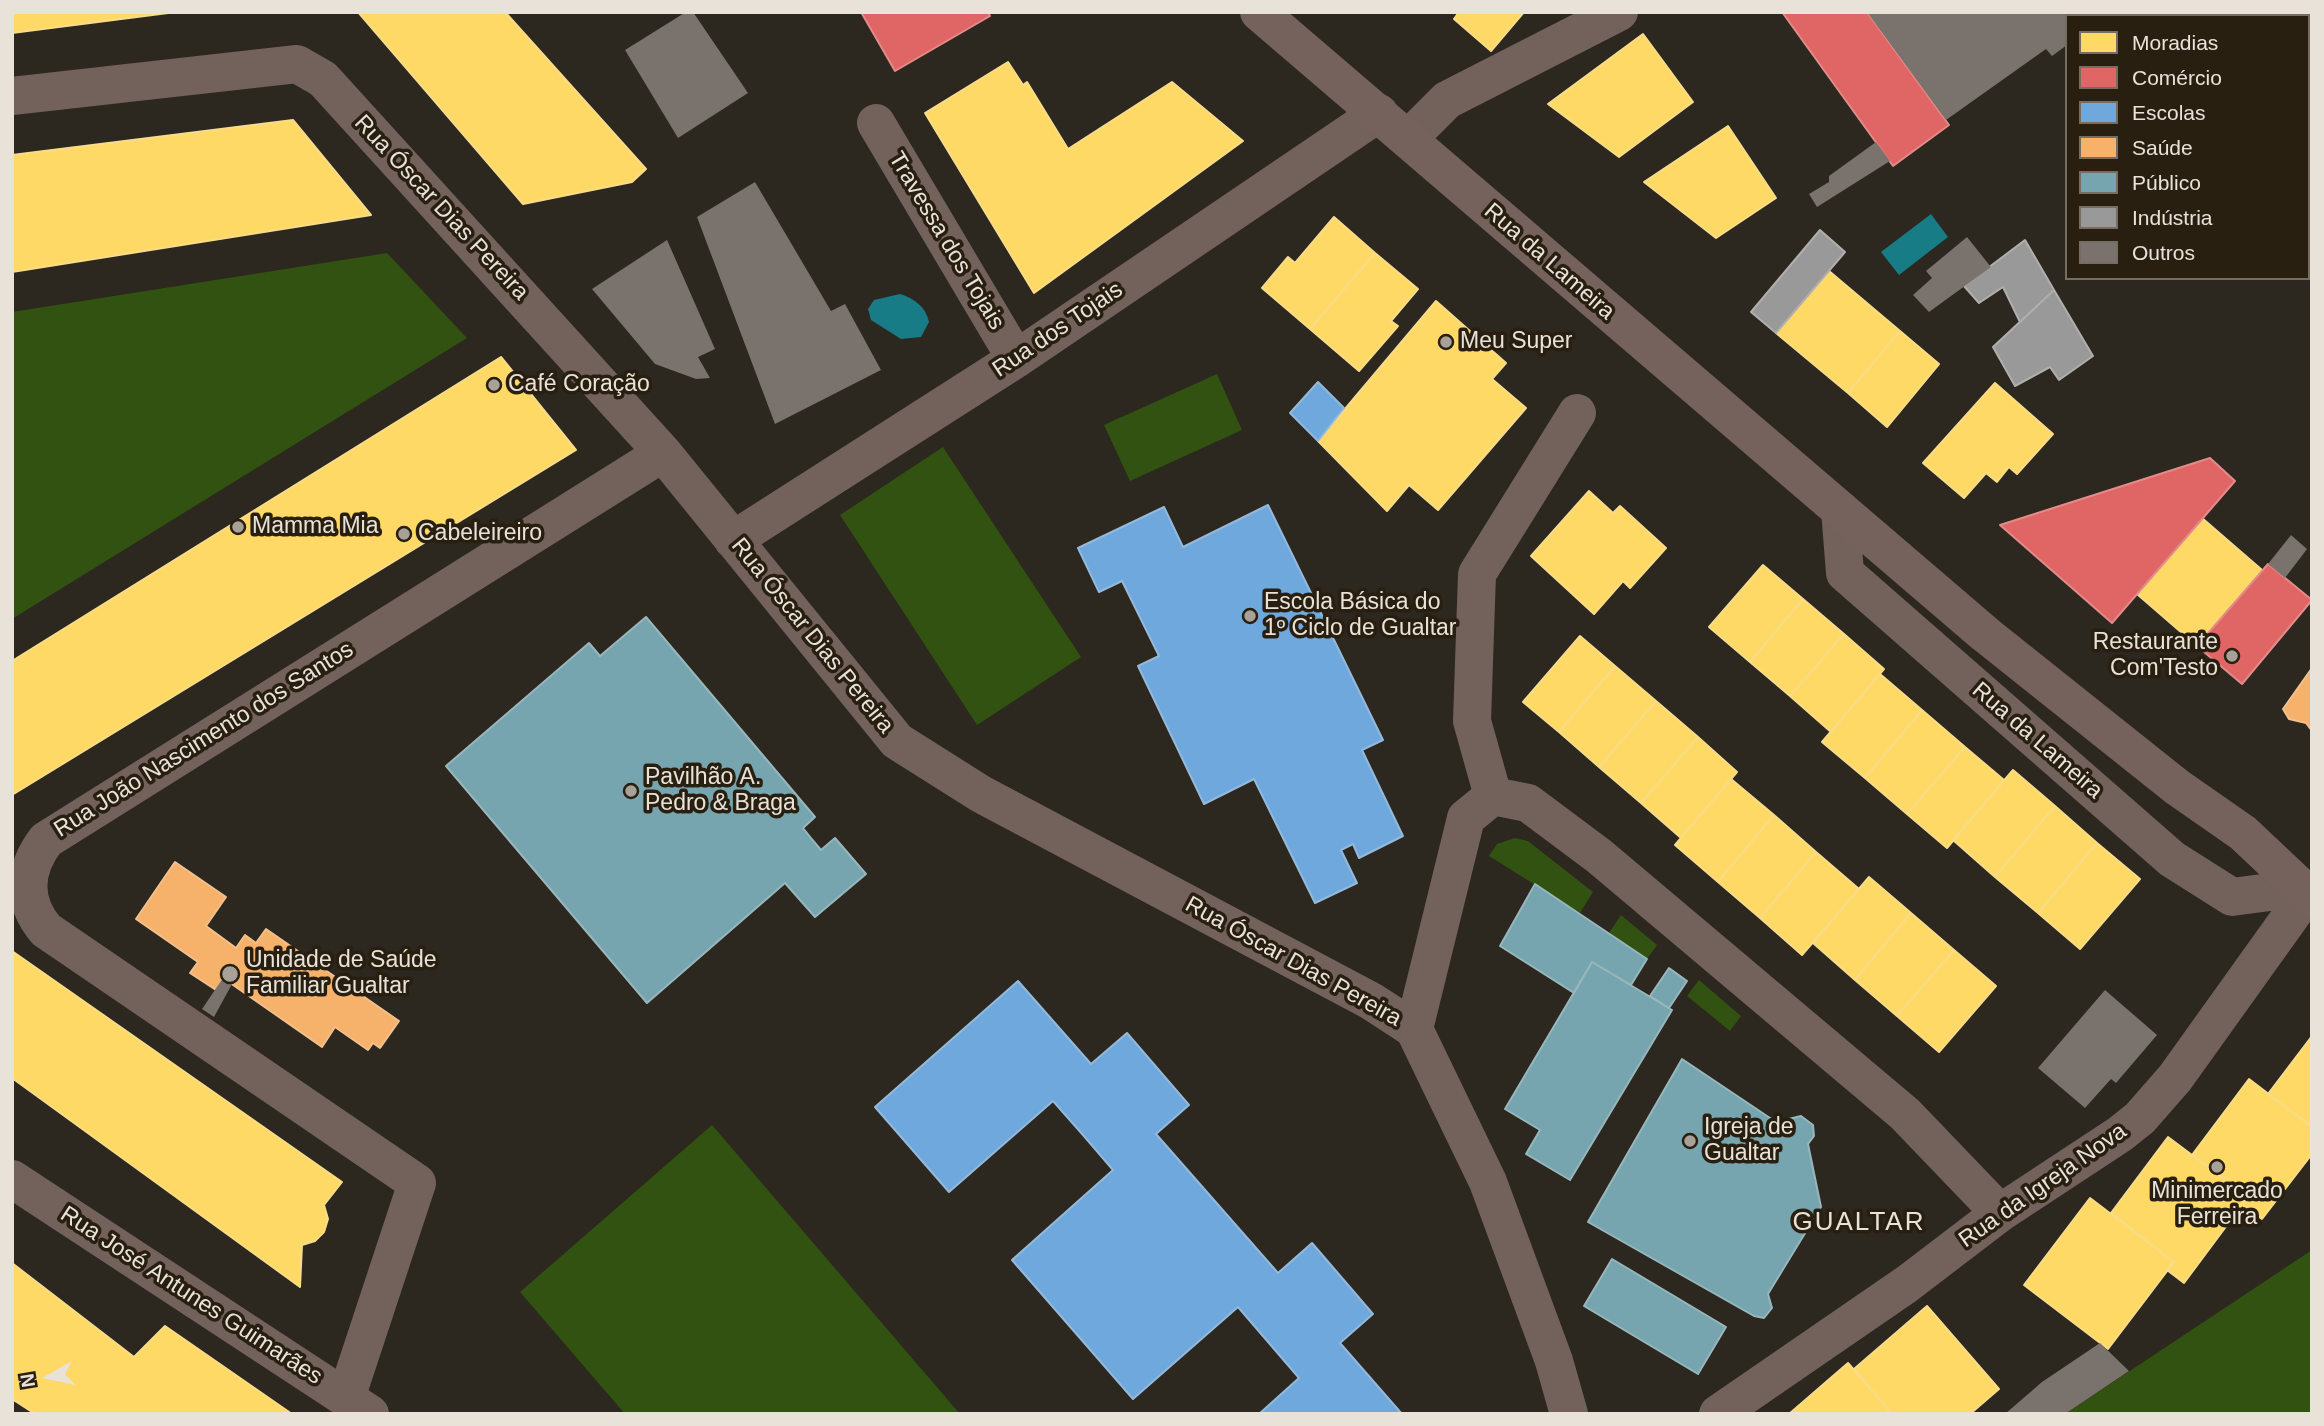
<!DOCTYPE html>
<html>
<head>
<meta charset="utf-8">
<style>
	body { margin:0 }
	#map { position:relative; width:2324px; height:1426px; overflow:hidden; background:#2c271f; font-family:Arial,sans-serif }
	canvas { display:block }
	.frame { position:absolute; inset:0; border:14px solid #e9e2d9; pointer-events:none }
	.legend { position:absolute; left:2065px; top:14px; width:245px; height:266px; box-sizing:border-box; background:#281f10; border:2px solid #756d60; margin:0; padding:9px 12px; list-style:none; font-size:21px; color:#e9e2d9 }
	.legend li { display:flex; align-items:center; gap:14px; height:35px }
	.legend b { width:35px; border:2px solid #756d60 }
	.north { position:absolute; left:14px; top:1342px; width:70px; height:70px; -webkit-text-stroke:5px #281f10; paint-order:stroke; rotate:261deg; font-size:19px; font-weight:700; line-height:28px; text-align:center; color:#e9e2d9 }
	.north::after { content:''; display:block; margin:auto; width:24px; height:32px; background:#e9e2d9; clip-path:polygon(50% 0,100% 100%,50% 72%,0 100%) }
</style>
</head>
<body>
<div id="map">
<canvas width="2324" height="1426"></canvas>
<div class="frame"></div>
<ul class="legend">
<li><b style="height:19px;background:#ffd966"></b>Moradias</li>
<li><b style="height:19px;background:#e06666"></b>Comércio</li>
<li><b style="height:19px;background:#6fa8dc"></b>Escolas</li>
<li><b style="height:19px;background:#f6b26b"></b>Saúde</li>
<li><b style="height:19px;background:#76a5af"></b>Público</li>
<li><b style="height:19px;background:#999"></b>Indústria</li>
<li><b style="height:19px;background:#79726d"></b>Outros</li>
</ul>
<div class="north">N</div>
</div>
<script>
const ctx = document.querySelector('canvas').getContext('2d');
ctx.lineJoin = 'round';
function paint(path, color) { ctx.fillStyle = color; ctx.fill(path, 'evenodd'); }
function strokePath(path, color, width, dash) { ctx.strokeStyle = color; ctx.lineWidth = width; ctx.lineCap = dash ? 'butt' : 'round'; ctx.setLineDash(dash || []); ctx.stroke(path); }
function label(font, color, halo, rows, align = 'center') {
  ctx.font = font + ' Arial,sans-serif'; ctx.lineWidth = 7; ctx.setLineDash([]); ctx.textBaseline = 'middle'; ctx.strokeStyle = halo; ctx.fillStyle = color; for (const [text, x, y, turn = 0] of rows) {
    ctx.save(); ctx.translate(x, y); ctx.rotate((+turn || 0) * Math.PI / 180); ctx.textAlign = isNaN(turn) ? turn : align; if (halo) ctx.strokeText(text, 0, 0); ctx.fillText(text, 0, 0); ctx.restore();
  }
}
paint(new Path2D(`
	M 387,253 L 467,338 L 12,619 L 12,312 Z
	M 1217,374 L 1242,430 L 1130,481 L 1104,425 Z
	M 943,447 L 1081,657 L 977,725 L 840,515 Z
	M 1515,838 L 1528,841 L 1593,892 L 1580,913 L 1489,856 L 1497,844 Z
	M 1621,915 L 1657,945 L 1647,959 L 1609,933 Z
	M 1699,980 L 1741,1016 L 1730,1031 L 1687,996 Z
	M 712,1125 L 960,1414 L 625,1414 L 520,1292 Z
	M 2312,1250 L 2312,1414 L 2065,1414 Z`), '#315210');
paint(new Path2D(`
	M 1931,214 L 1948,237 L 1899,275 L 1881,252 Z
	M 900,294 C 914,298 926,307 929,322 L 921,337 L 901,339 L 871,320 L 868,309 L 874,300 Z`), '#187c86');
const homes = new Path2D(`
	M 12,12 L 176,12 L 12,33 Z
	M 358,12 L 505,12 L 646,169 L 632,182 L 523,204 Z
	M 1459,12 L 1524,12 L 1491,51 L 1454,19 Z
	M 1643,34 L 1693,102 L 1619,157 L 1548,104 Z
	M 1008,62 L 1023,85 L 1027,82 L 1068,149 L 1172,82 L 1243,141 L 1034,293 L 925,113 Z
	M 293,120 L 371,215 L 12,272 L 12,155 Z
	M 1728,126 L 1776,198 L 1716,238 L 1644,182 Z
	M 1334,217 L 1375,253 L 1310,329 L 1262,288 L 1288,257 L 1295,263 Z
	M 1375,253 L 1418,289 L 1391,321 L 1398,326 L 1359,371 L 1310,329 Z
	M 1829,271 L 1900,331 L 1848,393 L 1776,333 Z
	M 1436,301 L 1506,363 L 1492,379 L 1526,408 L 1438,510 L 1409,485 L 1387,511 L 1318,441 Z
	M 1900,331 L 1939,364 L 1887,427 L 1848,393 Z
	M 501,357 L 576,450 L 12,795 L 12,661 Z
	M 1995,383 L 2053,434 L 2017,474 L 2009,467 L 1997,482 L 1986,473 L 1964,498 L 1923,463 Z
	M 1589,491 L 1613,513 L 1620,506 L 1666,548 L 1630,588 L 1623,581 L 1594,614 L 1531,556 Z
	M 2202,518 L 2262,570 L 2197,646 L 2137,594 Z
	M 1763,565 L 1803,599 L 1750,662 L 1709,627 Z
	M 1803,599 L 1844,634 L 1790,696 L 1750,662 Z
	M 1844,634 L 1884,669 L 1831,732 L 1790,696 Z
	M 1580,636 L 1615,666 L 1559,732 L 1523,702 Z
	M 1615,666 L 1656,701 L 1599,767 L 1559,732 Z
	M 1880,674 L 1922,710 L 1865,778 L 1822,742 Z
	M 1656,701 L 1698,737 L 1641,803 L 1599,767 Z
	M 1922,710 L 1965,747 L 1907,814 L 1865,778 Z
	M 1698,737 L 1737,772 L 1681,838 L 1641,803 Z
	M 1965,747 L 2004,780 L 1947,848 L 1907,814 Z
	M 2013,770 L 2055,806 L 1995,877 L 1953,840 Z
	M 1731,779 L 1774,815 L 1718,882 L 1675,845 Z
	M 2055,806 L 2097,843 L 2038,913 L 1995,877 Z
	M 1774,815 L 1816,852 L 1760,918 L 1718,882 Z
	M 2097,843 L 2140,879 L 2080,949 L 2038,913 Z
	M 1816,852 L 1859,889 L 1802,955 L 1760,918 Z
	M 1869,877 L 1911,913 L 1855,980 L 1813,943 Z
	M 1911,913 L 1954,950 L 1897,1016 L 1855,980 Z
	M 1954,950 L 1996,986 L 1939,1052 L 1897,1016 Z
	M 12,951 L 342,1182 L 324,1205 L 328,1219 L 324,1232 L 315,1241 L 302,1245 L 300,1287 L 12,1078 Z
	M 2312,1036 L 2312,1127 L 2268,1094 Z
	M 2249,1079 L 2312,1127 L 2312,1154 L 2262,1219 L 2242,1205 L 2248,1197 L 2192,1155 Z
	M 2168,1137 L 2248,1197 L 2184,1283 L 2167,1270 L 2174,1262 L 2111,1213 Z
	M 2090,1198 L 2174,1262 L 2108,1349 L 2024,1285 Z
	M 12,1263 L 134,1357 L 165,1326 L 292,1414 L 37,1414 L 29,1410 L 12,1399 Z
	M 1927,1306 L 1999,1389 L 1970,1414 L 1892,1414 L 1854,1369 Z
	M 1848,1363 L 1892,1414 L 1789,1414 Z`);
paint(homes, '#ffd966');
strokePath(homes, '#f8dc88', 2);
const shops = new Path2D(`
	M 861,12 L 988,12 L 990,16 L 895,71 Z
	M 1782,12 L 1867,12 L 1949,125 L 1893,166 Z
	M 2210,458 L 2235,481 L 2112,623 L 2000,525 Z
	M 2268,564 L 2312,600 L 2242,684 L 2197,646 Z`);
paint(shops, '#e06666');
strokePath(shops, '#e38b88', 2);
const schools = new Path2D(`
	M 1318,382 L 1344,408 L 1318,441 L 1290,413 Z
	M 1268,505 L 1383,740 L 1362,750 L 1403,836 L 1359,858 L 1353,844 L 1341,850 L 1357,883 L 1315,903 L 1254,779 L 1204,804 L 1138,666 L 1159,656 L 1122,581 L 1099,592 L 1078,548 L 1164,507 L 1183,547 Z
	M 1018,981 L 1091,1064 L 1127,1033 L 1189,1105 L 1156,1134 L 1278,1273 L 1312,1243 L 1373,1314 L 1340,1343 L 1402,1414 L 1259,1414 L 1299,1378 L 1238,1307 L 1133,1399 L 1012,1260 L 1113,1170 L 1083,1135 L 1053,1101 L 949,1192 L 875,1107 Z`);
paint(schools, '#6fa8dc');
strokePath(schools, '#94b9db', 2);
const health = new Path2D(`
	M 2312,668 L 2312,731 L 2306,723 L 2289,719 L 2283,709 Z
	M 175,862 L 226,897 L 206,926 L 236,948 L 245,935 L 256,943 L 266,929 L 399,1021 L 380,1048 L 373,1043 L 368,1050 L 335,1027 L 322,1047 L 223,978 L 216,990 L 190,973 L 198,962 L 136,919 Z`);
paint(health, '#f6b26b');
strokePath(health, '#f2c08c', 2);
const public = new Path2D(`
	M 646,617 L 815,817 L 803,828 L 811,838 L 821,850 L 835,838 L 866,874 L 815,917 L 785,883 L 647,1003 L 446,766 L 589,643 L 600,656 Z
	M 1535,884 L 1647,959 L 1631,985 L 1592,962 L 1574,993 L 1500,946 Z
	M 1592,962 L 1672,1010 L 1570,1180 L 1526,1154 L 1540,1130 L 1505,1109 Z
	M 1669,968 L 1687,981 L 1669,1008 L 1650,996 Z
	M 1682,1059 L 1776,1122 L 1801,1116 L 1813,1125 L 1814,1136 L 1808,1144 L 1821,1207 L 1768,1294 L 1772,1308 L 1764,1318 L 1754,1316 L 1588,1222 Z
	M 1612,1259 L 1726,1327 L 1698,1374 L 1584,1306 Z`);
paint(public, '#76a5af');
strokePath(public, '#98b7bc', 2);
const industry = new Path2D(`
	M 1820,230 L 1845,252 L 1776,333 L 1751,312 Z
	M 2025,240 L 2054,290 L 2020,322 L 2003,287 L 1979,303 L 1964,286 Z
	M 2054,290 L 2093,356 L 2059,380 L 2050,367 L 2015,386 L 1993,347 Z`);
paint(industry, '#999');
strokePath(industry, '#b1afac', 2);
paint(new Path2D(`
	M 686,12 L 693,12 L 748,93 L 678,138 L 625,50 Z
	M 1867,12 L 2111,12 L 2107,16 L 2067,16 L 2067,45 L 2052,56 L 2046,49 L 1946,120 Z
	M 1876,142 L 1890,161 L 1817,207 L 1809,194 L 1829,182 L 1829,176 Z
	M 755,182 L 831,311 L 845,304 L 881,370 L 775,424 L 697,217 Z
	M 1967,237 L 1991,267 L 1929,312 L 1913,295 L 1932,278 L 1926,271 Z
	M 667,240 L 715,349 L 698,357 L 710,378 L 696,379 L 655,364 L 592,289 Z
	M 2291,535 L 2307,549 L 2285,578 L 2268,564 Z
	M 223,978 L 232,984 L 214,1017 L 202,1009 Z
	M 2105,990 L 2157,1035 L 2116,1083 L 2111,1079 L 2085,1108 L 2038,1068 Z
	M 2100,1343 L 2129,1371 L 2065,1414 L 2005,1414 L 2042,1382 Z`), '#79726d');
strokePath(new Path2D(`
	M 12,96 L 297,64 L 323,79 L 663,453 L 897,741 L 981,794 L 1371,1001 L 1414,1029 L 1488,1182 L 1554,1361 L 1569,1414
	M 876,123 L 1016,359
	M 1408,139 L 1447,100 L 1619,12
	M 1840,510 L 1845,573 L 2172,859 L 2232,897 L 2300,888
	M 733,540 L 1016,359 L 1379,113
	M 1493,796 L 1472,721 L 1477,574 L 1577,413
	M 1414,1029 L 1466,818 L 1493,796 L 1528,803 L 1599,856 L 1905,1114 L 2000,1213
	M 12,1179 L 370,1414
	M 346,1398 L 417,1183 L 46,930 C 21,901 24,869 46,840 L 663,453
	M 1718,1414 L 1907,1284 L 2000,1213 L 2120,1134 L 2140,1118 L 2175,1078 L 2306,895`), '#73615c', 38);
strokePath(new Path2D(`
	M 1259,12 L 1985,634 L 2177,787 L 2243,833 L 2312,898`), '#76625c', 38);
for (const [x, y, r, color] of [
	[1446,342,7,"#a7a198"],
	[494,385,7,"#a7a198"],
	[238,527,7,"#a7a198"],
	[404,534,7,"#a7a198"],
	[1250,616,7,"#a7a198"],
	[2232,656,7,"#a7a198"],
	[631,791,7,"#a7a198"],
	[230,974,9,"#a7a198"],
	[1690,1141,7,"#a7a198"],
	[2217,1167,7,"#a7a198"]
]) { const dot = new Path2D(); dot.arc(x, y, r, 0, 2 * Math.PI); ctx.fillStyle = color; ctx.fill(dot); strokePath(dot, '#281f10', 2.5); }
label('23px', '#e9e2d9', '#281f10', [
	["Rua Óscar Dias Pereira",441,208,47],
	["Travessa dos Tojais",946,241,59],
	["Rua da Lameira",1549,262,41],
	["Rua dos Tojais",1058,330,-34],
	["Rua Óscar Dias Pereira",812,636,51],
	["Rua João Nascimento dos Santos",204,740,-32],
	["Rua da Lameira",2037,741,41],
	["Rua Óscar Dias Pereira",1293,962,29],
	["Rua da Igreja Nova",2043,1186,-35],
	["Rua José Antunes Guimarães",191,1296,33]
]);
label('23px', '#e9e2d9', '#281f10', [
	["Meu Super",1460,342],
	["Café Coração",508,385],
	["Mamma Mia",252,527],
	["Cabeleireiro",418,534],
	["Escola Básica do",1264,603],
	["1º Ciclo de Gualtar",1264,629],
	["Restaurante",2218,643,"right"],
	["Com'Testo",2218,669,"right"],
	["Pavilhão A.",645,778],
	["Pedro & Braga",645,804],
	["Unidade de Saúde",246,961],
	["Familiar Gualtar",246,987],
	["Igreja de",1704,1128],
	["Gualtar",1704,1154],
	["Minimercado",2217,1192,"center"],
	["Ferreira",2217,1218,"center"]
], 'left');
ctx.letterSpacing = '2px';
label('26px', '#e9e2d9', '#281f10', [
	["GUALTAR",1859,1223]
]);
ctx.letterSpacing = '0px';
</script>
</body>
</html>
